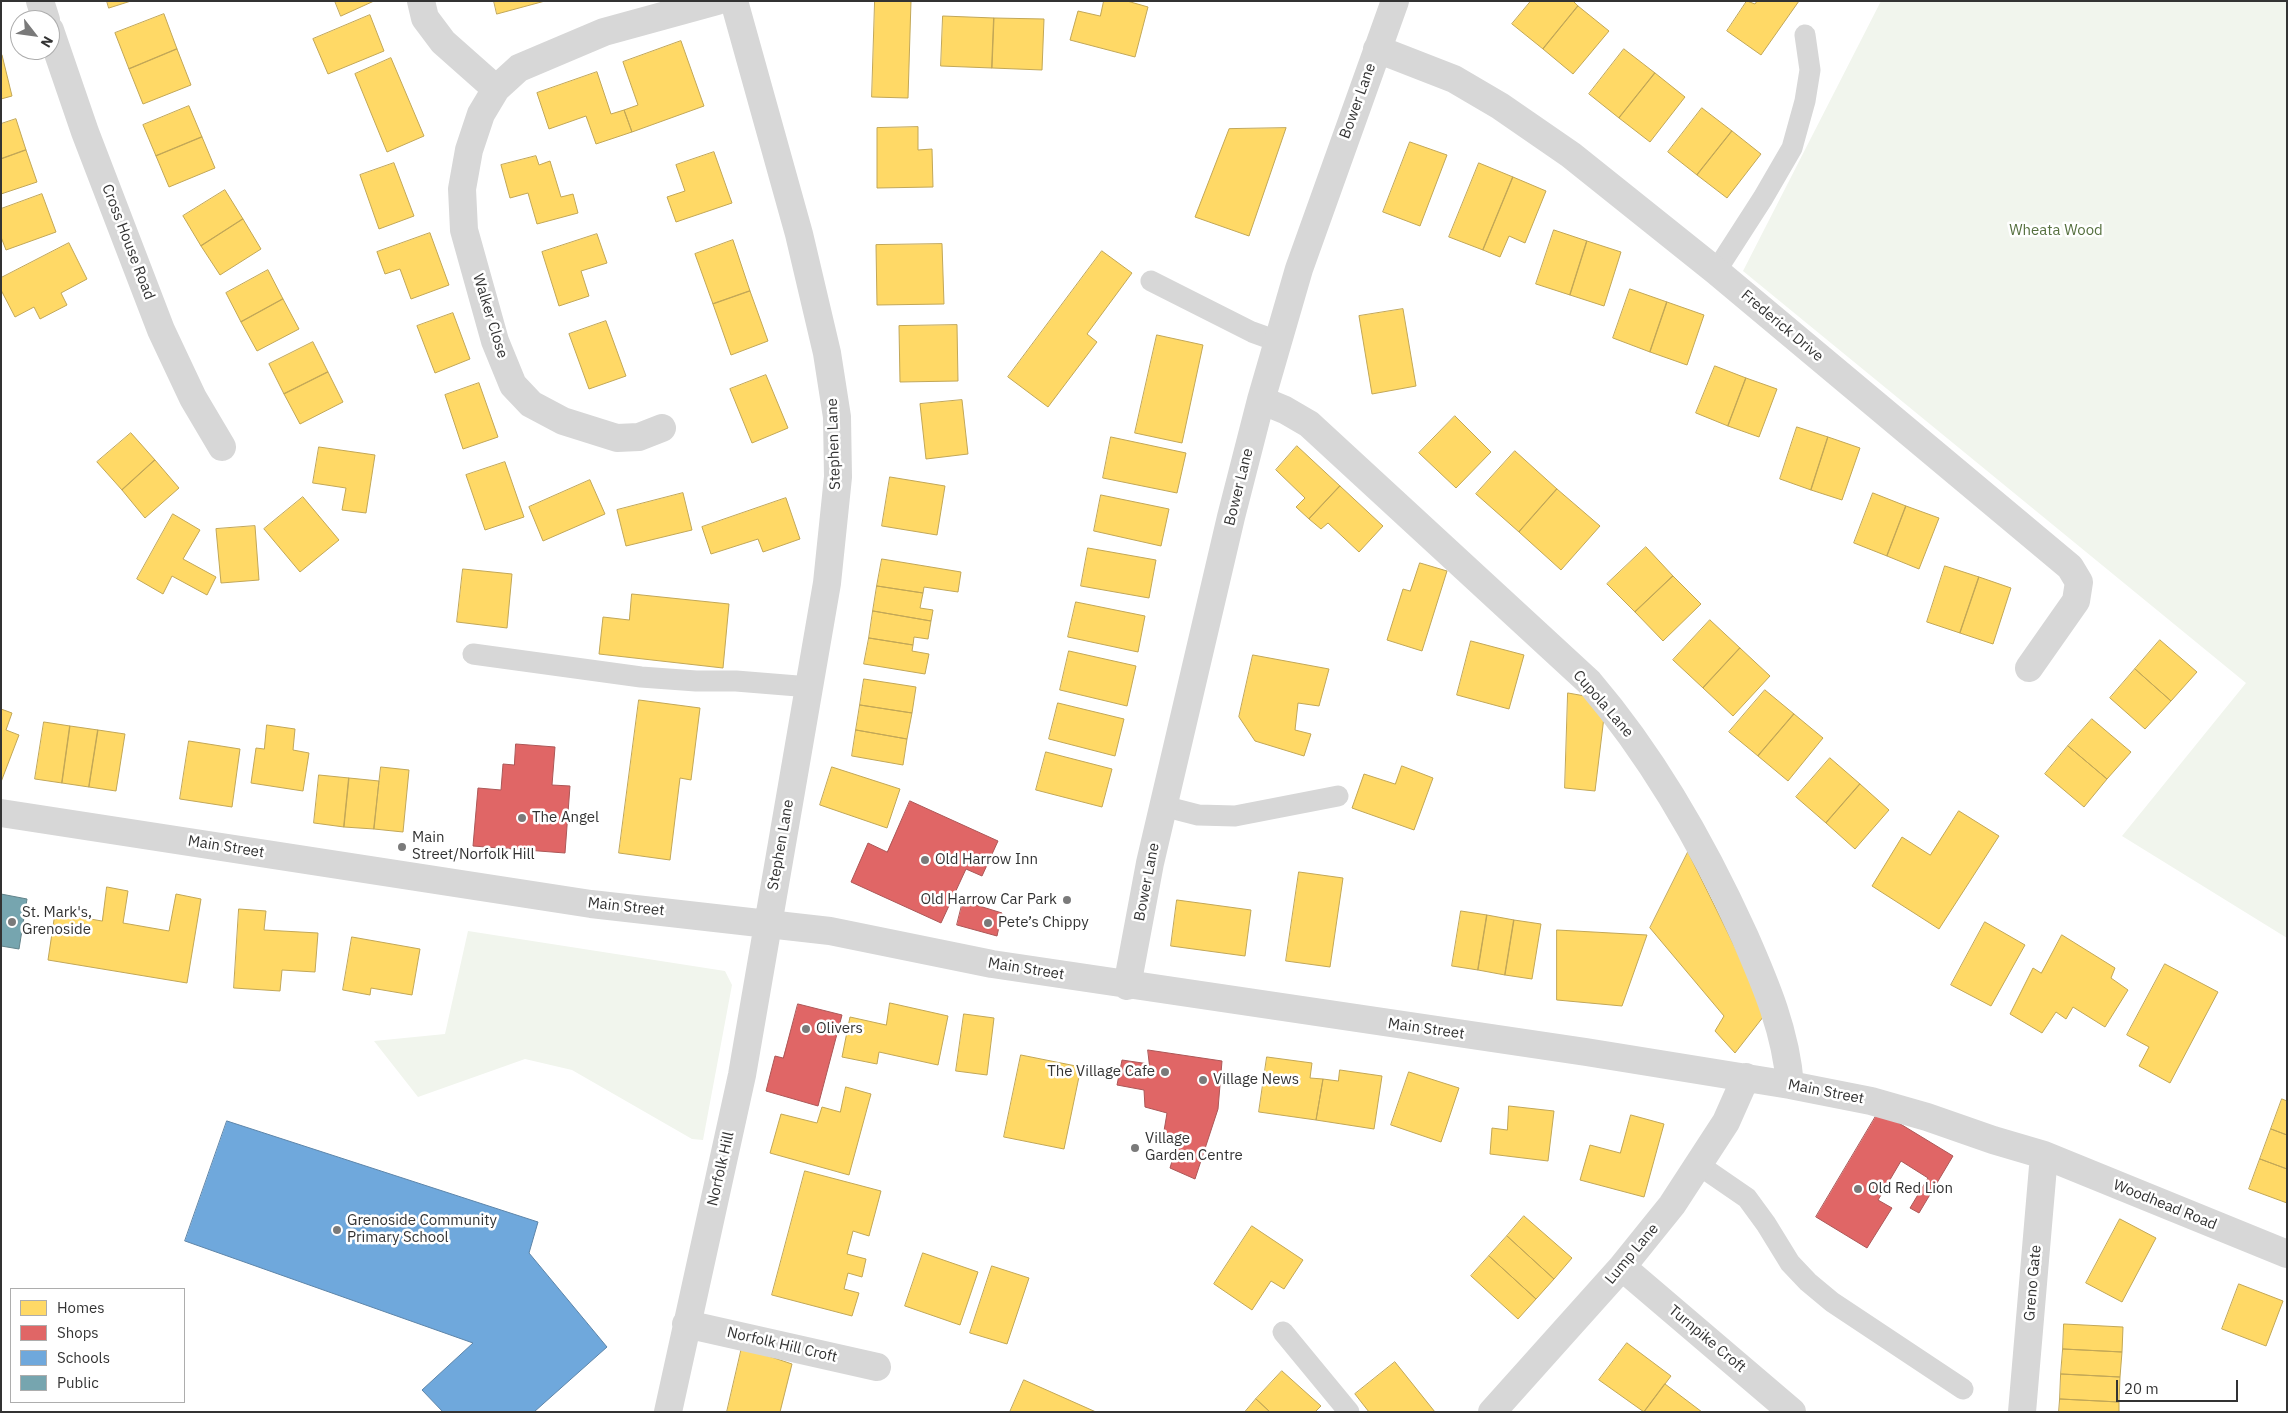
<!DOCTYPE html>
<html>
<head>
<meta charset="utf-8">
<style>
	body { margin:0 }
	#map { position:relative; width:2288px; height:1413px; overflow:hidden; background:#fff; font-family:"IBM Plex Sans",sans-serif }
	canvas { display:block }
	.frame { position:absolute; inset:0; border:2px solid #333; pointer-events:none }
	.legend { position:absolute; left:10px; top:1288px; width:175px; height:115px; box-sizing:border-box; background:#fff; border:1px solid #adadad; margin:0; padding:6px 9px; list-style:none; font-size:15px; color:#333 }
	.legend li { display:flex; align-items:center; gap:10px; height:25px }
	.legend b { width:25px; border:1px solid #adadad }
	.north { position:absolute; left:10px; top:10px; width:50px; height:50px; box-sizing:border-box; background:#fff; border:1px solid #adadad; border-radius:50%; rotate:120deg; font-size:14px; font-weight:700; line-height:20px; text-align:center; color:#333 }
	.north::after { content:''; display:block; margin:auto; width:18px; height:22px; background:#7a7a7a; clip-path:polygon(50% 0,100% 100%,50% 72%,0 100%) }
	.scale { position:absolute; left:2116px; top:1380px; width:122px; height:22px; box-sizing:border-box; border:2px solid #333; border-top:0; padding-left:6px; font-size:15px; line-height:18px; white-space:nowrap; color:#333; -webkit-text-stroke:4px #fff; paint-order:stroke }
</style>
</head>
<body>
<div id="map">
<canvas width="2288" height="1413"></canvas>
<div class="frame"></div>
<ul class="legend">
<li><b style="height:14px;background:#ffd966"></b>Homes</li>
<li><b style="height:14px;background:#e06666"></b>Shops</li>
<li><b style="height:14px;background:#6fa8dc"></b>Schools</li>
<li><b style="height:14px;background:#76a5af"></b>Public</li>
</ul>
<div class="north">N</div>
<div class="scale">20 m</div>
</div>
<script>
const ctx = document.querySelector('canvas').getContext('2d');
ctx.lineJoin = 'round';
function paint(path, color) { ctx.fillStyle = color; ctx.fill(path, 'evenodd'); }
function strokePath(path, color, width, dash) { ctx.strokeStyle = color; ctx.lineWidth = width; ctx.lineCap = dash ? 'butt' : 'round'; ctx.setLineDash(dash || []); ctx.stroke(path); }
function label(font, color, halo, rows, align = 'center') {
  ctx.font = font + ' "IBM Plex Sans",sans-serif'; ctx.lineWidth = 5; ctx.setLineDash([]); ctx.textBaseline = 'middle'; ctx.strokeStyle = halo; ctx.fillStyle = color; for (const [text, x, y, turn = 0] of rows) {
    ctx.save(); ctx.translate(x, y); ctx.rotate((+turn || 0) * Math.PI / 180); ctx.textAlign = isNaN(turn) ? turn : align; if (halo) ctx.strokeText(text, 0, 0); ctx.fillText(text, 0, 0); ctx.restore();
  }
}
paint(new Path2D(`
	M 1881,1 L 2287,1 L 2287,938 L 2122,836 L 2246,683 L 1743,271 Z
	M 468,931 L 725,971 L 732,985 L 703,1140 L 692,1139 L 572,1070 L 525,1059 L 418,1097 L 374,1041 L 445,1034 Z`), '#f1f5ed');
const homes = new Path2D(`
	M 107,1 L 131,1 L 109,8 Z
	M 335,1 L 374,1 L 341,16 Z
	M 494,1 L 545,1 L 497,14 Z
	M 875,1 L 911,1 L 908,98 L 872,97 Z
	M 1104,1 L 1127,1 L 1148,7 L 1135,57 L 1070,40 L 1078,11 L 1100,16 Z
	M 1531,1 L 1573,1 L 1578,6 L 1543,49 L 1512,24 Z
	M 1747,1 L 1755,4 L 1757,1 L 1799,1 L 1761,55 L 1727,31 Z
	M 1578,6 L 1609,31 L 1573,74 L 1543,49 Z
	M 164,14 L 177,49 L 129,69 L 115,33 Z
	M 370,15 L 384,51 L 328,74 L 313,39 Z
	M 943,16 L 994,18 L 992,68 L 941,66 Z
	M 994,18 L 1044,19 L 1042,70 L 992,68 Z
	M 681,41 L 704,106 L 632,132 L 624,110 L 638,105 L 623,62 Z
	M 177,49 L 191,85 L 143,104 L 129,69 Z
	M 1624,49 L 1655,73 L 1619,118 L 1589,94 Z
	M 2,55 L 12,96 L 1,99 L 1,55 Z
	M 391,58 L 424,136 L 387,152 L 355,74 Z
	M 597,72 L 611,114 L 624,110 L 632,132 L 596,144 L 586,116 L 549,129 L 537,93 Z
	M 1655,73 L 1685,97 L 1650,142 L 1619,118 Z
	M 189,106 L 202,137 L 156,156 L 143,125 Z
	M 1702,108 L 1732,131 L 1697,175 L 1668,152 Z
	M 16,119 L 26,150 L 1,159 L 1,124 Z
	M 918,127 L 918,150 L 932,149 L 933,187 L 877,188 L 877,128 Z
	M 1286,128 L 1249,236 L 1195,217 L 1229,129 Z
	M 1732,131 L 1761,154 L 1727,198 L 1697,175 Z
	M 202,137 L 215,168 L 169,187 L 156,156 Z
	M 1410,142 L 1447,155 L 1420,226 L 1383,212 Z
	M 26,150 L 37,182 L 1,194 L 1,159 Z
	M 714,152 L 732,203 L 676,222 L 667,197 L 685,191 L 676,165 Z
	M 536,156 L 539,165 L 550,161 L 561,197 L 573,194 L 578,213 L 537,224 L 528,193 L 510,198 L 501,165 Z
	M 394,163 L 414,216 L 379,229 L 360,175 Z
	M 1479,163 L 1513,177 L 1483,250 L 1449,237 Z
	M 1513,177 L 1546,191 L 1525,243 L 1509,236 L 1500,257 L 1483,250 Z
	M 225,190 L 243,219 L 201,246 L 183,216 Z
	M 42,194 L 56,232 L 6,250 L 1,237 L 1,209 Z
	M 243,219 L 261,249 L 220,275 L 201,246 Z
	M 1554,230 L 1587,241 L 1570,295 L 1536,284 Z
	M 430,233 L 449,285 L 411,299 L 400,269 L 385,274 L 377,252 Z
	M 597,234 L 607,263 L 581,271 L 589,296 L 559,306 L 542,252 Z
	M 733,240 L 750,291 L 713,304 L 695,254 Z
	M 1587,241 L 1621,252 L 1604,306 L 1570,295 Z
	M 69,243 L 87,279 L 61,293 L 67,305 L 40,319 L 34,307 L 15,317 L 1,290 L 1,278 Z
	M 942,244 L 944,304 L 877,305 L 876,245 Z
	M 1102,251 L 1132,273 L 1087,334 L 1097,342 L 1048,407 L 1008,377 Z
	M 268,270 L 283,299 L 241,322 L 226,293 Z
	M 1630,289 L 1667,302 L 1650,352 L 1613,338 Z
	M 750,291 L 768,341 L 731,355 L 713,304 Z
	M 283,299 L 299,329 L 257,351 L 241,322 Z
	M 1667,302 L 1704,315 L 1687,365 L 1650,352 Z
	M 1403,309 L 1416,386 L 1372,394 L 1359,316 Z
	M 453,313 L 470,359 L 435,373 L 417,326 Z
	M 606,321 L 626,376 L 589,389 L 569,334 Z
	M 957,325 L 958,381 L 900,382 L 899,326 Z
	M 1157,335 L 1203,345 L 1182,443 L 1135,433 Z
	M 313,342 L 328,372 L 284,394 L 269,364 Z
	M 1715,366 L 1746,378 L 1728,426 L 1696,413 Z
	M 328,372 L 343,402 L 300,424 L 284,394 Z
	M 766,375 L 788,428 L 752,443 L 730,389 Z
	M 1746,378 L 1777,389 L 1759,437 L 1728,426 Z
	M 479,383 L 498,437 L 463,449 L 445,395 Z
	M 962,400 L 968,454 L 926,459 L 920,404 Z
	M 1455,416 L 1491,452 L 1456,488 L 1419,453 Z
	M 1797,427 L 1828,437 L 1811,490 L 1780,479 Z
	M 131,433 L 155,460 L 122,490 L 97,462 Z
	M 1111,437 L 1186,453 L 1177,493 L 1103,478 Z
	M 1828,437 L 1860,448 L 1842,500 L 1811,490 Z
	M 1297,446 L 1340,486 L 1309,519 L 1296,507 L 1305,498 L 1276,470 Z
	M 319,447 L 375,455 L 366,513 L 342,510 L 346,488 L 313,483 Z
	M 1515,451 L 1557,489 L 1519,532 L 1476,494 Z
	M 155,460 L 179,488 L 145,518 L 122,490 Z
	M 505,462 L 524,517 L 485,530 L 466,475 Z
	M 890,477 L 945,486 L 937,535 L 882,526 Z
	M 590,480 L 605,514 L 543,541 L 529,507 Z
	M 1340,486 L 1383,526 L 1359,552 L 1328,523 L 1321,529 L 1309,519 Z
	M 1557,489 L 1600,526 L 1561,570 L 1519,532 Z
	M 683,493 L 692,530 L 626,546 L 617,510 Z
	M 1873,493 L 1906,506 L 1887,556 L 1854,543 Z
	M 1101,495 L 1169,509 L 1161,546 L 1094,531 Z
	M 303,497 L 339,540 L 300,572 L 264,529 Z
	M 786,498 L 800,539 L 763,552 L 758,539 L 711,554 L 702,527 Z
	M 1906,506 L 1939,518 L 1919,569 L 1887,556 Z
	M 173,514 L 200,530 L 183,559 L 216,577 L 207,595 L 172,576 L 163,594 L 137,579 Z
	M 255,526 L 259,580 L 221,583 L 216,529 Z
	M 1646,547 L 1673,576 L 1635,612 L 1607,584 Z
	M 1088,548 L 1156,560 L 1149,598 L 1081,586 Z
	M 882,559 L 961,572 L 958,592 L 924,587 L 923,593 L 877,586 Z
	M 1420,563 L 1447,571 L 1422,651 L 1387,640 L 1403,589 L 1410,591 Z
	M 1945,566 L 1979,577 L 1960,633 L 1927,622 Z
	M 463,569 L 512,574 L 507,628 L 457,622 Z
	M 1673,576 L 1701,604 L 1663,641 L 1635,612 Z
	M 1979,577 L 2011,588 L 1993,644 L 1960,633 Z
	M 877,586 L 923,593 L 920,608 L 933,610 L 931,621 L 873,611 Z
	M 632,594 L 729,604 L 723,668 L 599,654 L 603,617 L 629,620 Z
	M 1076,602 L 1145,616 L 1138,652 L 1068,637 Z
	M 873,611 L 931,621 L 928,639 L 914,637 L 913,645 L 869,638 Z
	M 1710,620 L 1740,648 L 1703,688 L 1673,660 Z
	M 869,638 L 913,645 L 912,651 L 929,654 L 925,674 L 864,664 Z
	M 2160,640 L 2197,672 L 2171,701 L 2135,669 Z
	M 1471,641 L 1524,655 L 1509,709 L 1457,695 Z
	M 1740,648 L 1770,676 L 1733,716 L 1703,688 Z
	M 1069,651 L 1136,666 L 1127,706 L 1060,690 Z
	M 1253,655 L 1329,669 L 1319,706 L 1298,703 L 1295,730 L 1311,734 L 1304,756 L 1255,741 L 1239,717 Z
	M 2135,669 L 2171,701 L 2145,729 L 2110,698 Z
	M 864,679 L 916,687 L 912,713 L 860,705 Z
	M 1765,690 L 1794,714 L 1758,756 L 1729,732 Z
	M 1568,693 L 1585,696 L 1604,717 L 1595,791 L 1565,788 Z
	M 639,700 L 700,708 L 691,780 L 680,778 L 670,860 L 619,853 Z
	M 1058,703 L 1124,719 L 1115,756 L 1049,739 Z
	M 860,705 L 912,713 L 907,739 L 856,730 Z
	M 1,709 L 12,713 L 6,730 L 19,735 L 1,782 Z
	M 1794,714 L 1823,738 L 1788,781 L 1758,756 Z
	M 2092,719 L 2131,752 L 2107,779 L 2068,746 Z
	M 44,722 L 70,726 L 62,783 L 35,779 Z
	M 267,725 L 295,729 L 293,750 L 309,753 L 303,791 L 251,783 L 256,748 L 264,749 Z
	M 70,726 L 98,730 L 89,787 L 62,783 Z
	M 98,730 L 125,734 L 116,791 L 89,787 Z
	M 856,730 L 907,739 L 903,765 L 852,756 Z
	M 189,741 L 240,749 L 232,807 L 180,799 Z
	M 2068,746 L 2107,779 L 2084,807 L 2045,774 Z
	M 1046,752 L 1112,769 L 1102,807 L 1036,790 Z
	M 1830,758 L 1860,784 L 1826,823 L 1796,797 Z
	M 1402,766 L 1433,778 L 1414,830 L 1352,808 L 1364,774 L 1395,784 Z
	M 381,767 L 409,770 L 403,832 L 374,829 Z
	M 832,767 L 900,789 L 887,828 L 820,805 Z
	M 319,775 L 349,778 L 344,827 L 314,823 Z
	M 349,778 L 379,781 L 374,829 L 344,827 Z
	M 1860,784 L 1889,810 L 1855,849 L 1826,823 Z
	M 1959,811 L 1999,836 L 1939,929 L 1872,886 L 1902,837 L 1930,855 Z
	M 1688,852 L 1767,1012 L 1735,1053 L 1715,1031 L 1724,1016 L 1650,928 Z
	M 1299,872 L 1343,878 L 1330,967 L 1286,961 Z
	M 107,887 L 128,891 L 123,923 L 169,931 L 176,894 L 201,899 L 187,983 L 48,960 L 55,913 L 102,921 Z
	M 1177,900 L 1251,910 L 1245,956 L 1171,946 Z
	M 239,909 L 266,911 L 264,930 L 318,933 L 315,972 L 282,970 L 280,991 L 234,988 Z
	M 1461,911 L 1487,915 L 1478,970 L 1452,966 Z
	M 1487,915 L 1514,920 L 1505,975 L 1478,970 Z
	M 1514,920 L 1541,924 L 1532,979 L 1505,975 Z
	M 1985,922 L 2025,945 L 1991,1006 L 1951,985 Z
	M 1557,930 L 1647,935 L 1622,1006 L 1557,1000 Z
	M 2062,935 L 2115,968 L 2111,978 L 2128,990 L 2105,1027 L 2073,1007 L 2066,1019 L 2056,1012 L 2042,1033 L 2010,1014 L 2033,968 L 2041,973 Z
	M 352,937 L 420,949 L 412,995 L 371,988 L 370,995 L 343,990 Z
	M 2165,964 L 2218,992 L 2170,1083 L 2139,1066 L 2149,1047 L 2127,1035 Z
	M 890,1003 L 948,1016 L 938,1065 L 879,1052 L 877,1064 L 842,1057 L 850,1017 L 886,1025 Z
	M 964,1014 L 994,1018 L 987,1075 L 956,1071 Z
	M 1021,1055 L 1081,1067 L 1064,1149 L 1004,1137 Z
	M 1267,1057 L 1312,1063 L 1310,1078 L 1323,1079 L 1316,1120 L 1259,1112 Z
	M 1340,1070 L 1382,1076 L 1374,1129 L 1316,1120 L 1323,1079 L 1338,1081 Z
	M 1409,1072 L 1459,1088 L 1441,1142 L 1391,1125 Z
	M 846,1087 L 871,1094 L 849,1175 L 770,1153 L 781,1114 L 817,1123 L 822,1107 L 840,1112 Z
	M 2282,1099 L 2287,1101 L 2287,1135 L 2271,1129 Z
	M 1509,1106 L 1554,1111 L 1548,1161 L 1490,1154 L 1492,1128 L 1507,1130 Z
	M 1631,1115 L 1664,1124 L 1644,1197 L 1580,1180 L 1590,1145 L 1620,1153 Z
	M 2271,1129 L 2287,1135 L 2287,1169 L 2260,1159 Z
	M 2260,1159 L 2287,1169 L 2287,1203 L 2249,1189 Z
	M 805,1171 L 881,1191 L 869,1236 L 853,1231 L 847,1254 L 866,1259 L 862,1277 L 848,1273 L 844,1289 L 859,1293 L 852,1316 L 772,1295 Z
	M 1524,1216 L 1572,1258 L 1554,1279 L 1507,1236 Z
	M 2120,1219 L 2156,1238 L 2122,1302 L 2086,1283 Z
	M 1252,1226 L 1303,1260 L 1284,1289 L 1271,1281 L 1252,1310 L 1214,1284 Z
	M 1507,1236 L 1554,1279 L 1536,1299 L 1489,1256 Z
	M 923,1253 L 978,1272 L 960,1325 L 905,1306 Z
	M 1489,1256 L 1536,1299 L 1518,1319 L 1471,1276 Z
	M 992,1266 L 1029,1278 L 1007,1344 L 970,1333 Z
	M 2239,1284 L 2283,1301 L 2266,1346 L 2222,1329 Z
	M 2064,1324 L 2123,1327 L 2122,1352 L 2063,1349 Z
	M 1627,1343 L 1671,1376 L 1644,1412 L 1599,1380 Z
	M 742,1347 L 792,1364 L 780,1412 L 727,1412 Z
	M 2063,1349 L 2122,1352 L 2120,1377 L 2061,1374 Z
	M 1395,1362 L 1435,1412 L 1369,1412 L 1355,1394 Z
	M 1282,1371 L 1321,1406 L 1315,1412 L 1270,1412 L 1256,1399 Z
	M 2061,1374 L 2120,1377 L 2119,1402 L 2060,1399 Z
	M 1024,1380 L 1096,1412 L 1010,1412 Z
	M 1665,1384 L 1702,1412 L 1644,1412 Z
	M 1256,1399 L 1270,1412 L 1245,1412 Z
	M 2060,1399 L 2119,1402 L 2119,1412 L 2059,1412 Z`);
paint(homes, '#ffd966');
strokePath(homes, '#c2a757', 1);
const shops = new Path2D(`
	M 516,744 L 555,747 L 552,785 L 570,786 L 565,853 L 473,846 L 478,788 L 501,790 L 503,764 L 514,765 Z
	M 910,801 L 998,841 L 982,876 L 966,869 L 941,923 L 851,882 L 868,843 L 887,852 Z
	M 963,901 L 1002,913 L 997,936 L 957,925 Z
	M 798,1004 L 842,1015 L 818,1106 L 766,1091 L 775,1056 L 783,1058 Z
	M 1148,1050 L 1222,1061 L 1218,1109 L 1195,1179 L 1170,1168 L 1178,1140 L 1163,1137 L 1167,1113 L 1145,1107 L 1144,1090 L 1117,1085 L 1122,1060 L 1149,1064 Z
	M 1879,1111 L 1953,1156 L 1919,1213 L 1910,1208 L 1928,1178 L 1901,1161 L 1878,1200 L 1892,1208 L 1867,1248 L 1816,1217 Z`);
paint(shops, '#e06666');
strokePath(shops, '#ac5757', 1);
const schools = new Path2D(`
	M 227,1121 L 538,1222 L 529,1253 L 607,1347 L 534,1412 L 443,1412 L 422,1390 L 473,1343 L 185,1241 Z`);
paint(schools, '#6fa8dc');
strokePath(schools, '#5d85a9', 1);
const public = new Path2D(`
	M 1,894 L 27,899 L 19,949 L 1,946 Z`);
paint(public, '#76a5af');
strokePath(public, '#62838a', 1);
strokePath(new Path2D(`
	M 1716,271 L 1763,198 L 1792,148 L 1805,101 L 1810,70 L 1805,35
	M 1151,281 L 1252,332 L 1277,341
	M 473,654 L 641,677 L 696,681 L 736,681 L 810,687
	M 1163,806 L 1198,815 L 1235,816 L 1338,796
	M 1699,1165 L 1747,1198 L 1766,1224 L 1790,1263 L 1808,1282 L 1832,1302 L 1963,1389
	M 1283,1332 L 1349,1412`), '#d7d7d7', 21);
strokePath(new Path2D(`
	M 40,1 L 46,20
	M 421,1 L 425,18 L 443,42 L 496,89
	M 50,30 L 85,132 L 161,330 L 193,398 L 222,447
	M 1377,49 L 1454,79 L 1500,106 L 1571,155 L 1716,271 L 2070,567 L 2079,582 L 2076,601 L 2029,668
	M 1261,400 L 1285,410 L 1309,424 L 1589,682 C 1654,758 1704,846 1745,937 C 1766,985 1786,1032 1790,1085
	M 662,428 L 639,437 L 617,438 L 563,421 L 531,404 L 513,385 L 495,341 L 464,230 L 462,189 L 469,150 L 481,114 L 496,89 L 519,68 L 604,32 L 717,1
	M 1,813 L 591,904 L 830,931 L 992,964 L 1586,1052 L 1790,1085 L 1871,1101 L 1927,1117 L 1993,1140 L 2044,1155 L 2287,1254
	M 1127,986 L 1150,863 L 1231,517 L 1261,400 L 1299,269 L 1395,1
	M 1622,1267 L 1792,1412
	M 686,1324 L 877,1367
	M 668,1412 L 742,1075 L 827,583 L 838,477 L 837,417 L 827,353 L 799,234 L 734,1
	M 1492,1412 L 1622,1267 L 1672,1205 L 1726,1122 L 1746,1077
	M 2022,1412 L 2044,1155`), '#d7d7d7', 28);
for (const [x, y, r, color] of [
	[522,818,5,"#7a7a7a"],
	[402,847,5,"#7a7a7a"],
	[925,860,5,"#7a7a7a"],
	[1067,900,5,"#7a7a7a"],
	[12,922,5,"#7a7a7a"],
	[988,923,5,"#7a7a7a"],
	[806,1029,5,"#7a7a7a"],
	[1165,1072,5,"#7a7a7a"],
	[1203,1080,5,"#7a7a7a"],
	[1135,1148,5,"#7a7a7a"],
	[1858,1189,5,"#7a7a7a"],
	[337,1230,5,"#7a7a7a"]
]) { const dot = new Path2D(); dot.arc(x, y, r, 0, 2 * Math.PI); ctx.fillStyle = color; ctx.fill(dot); strokePath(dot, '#fff', 2); }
label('15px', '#333', '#fff', [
	["Bower Lane",1358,101,-70],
	["Cross House Road",128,242,69],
	["Walker Close",490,316,73],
	["Frederick Drive",1782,326,40],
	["Stephen Lane",834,444,-92],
	["Bower Lane",1239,487,-76],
	["Cupola Lane",1603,704,49],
	["Stephen Lane",781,845,-80],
	["Main Street",226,847,9],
	["Bower Lane",1147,882,-79],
	["Main Street",626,907,6],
	["Main Street",1026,969,9],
	["Main Street",1426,1029,8],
	["Main Street",1826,1092,11],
	["Norfolk Hill",721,1169,-77],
	["Woodhead Road",2165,1205,22],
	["Lump Lane",1632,1254,-50],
	["Greno Gate",2033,1283,-85],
	["Turnpike Croft",1707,1339,40],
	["Norfolk Hill Croft",782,1345,13]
]);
label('15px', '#56703f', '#fff', [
	["Wheata Wood",2056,231]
]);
label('15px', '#333', '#fff', [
	["The Angel",532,818],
	["Main",412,838],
	["Street/Norfolk Hill",412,855],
	["Old Harrow Inn",935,860],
	["Old Harrow Car Park",1057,900,"right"],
	["St. Mark's,",22,913],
	["Grenoside",22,930],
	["Pete’s Chippy",998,923],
	["Olivers",816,1029],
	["The Village Cafe",1155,1072,"right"],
	["Village News",1213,1080],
	["Village",1145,1139],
	["Garden Centre",1145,1156],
	["Old Red Lion",1868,1189],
	["Grenoside Community",347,1221],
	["Primary School",347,1238]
], 'left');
</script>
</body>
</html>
